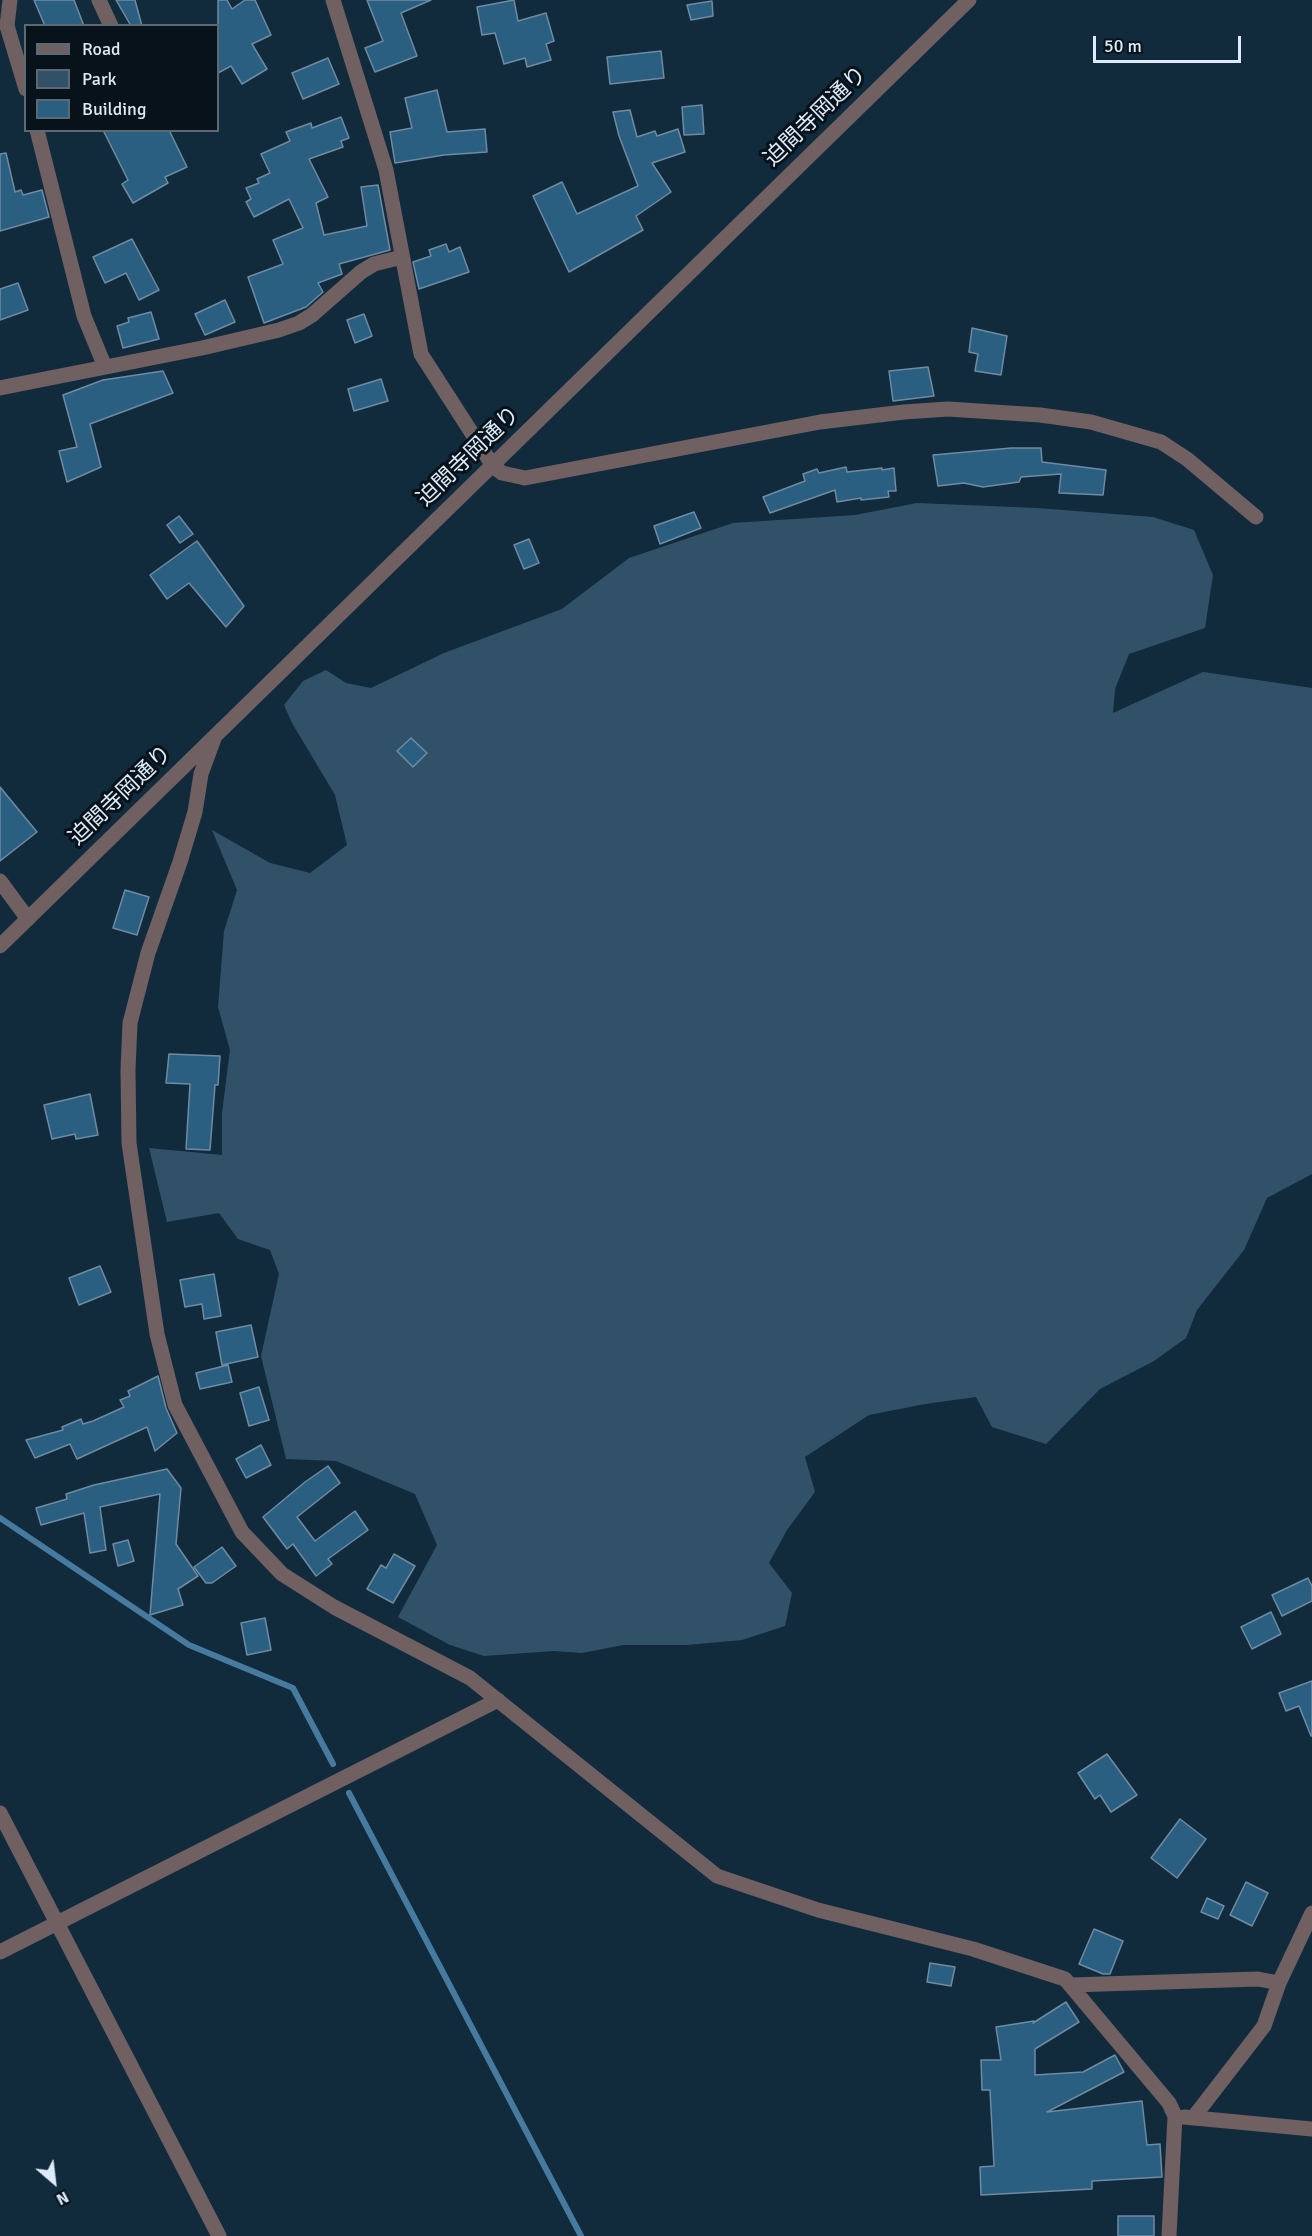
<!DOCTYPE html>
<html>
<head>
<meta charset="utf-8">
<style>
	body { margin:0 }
	#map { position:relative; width:1312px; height:2236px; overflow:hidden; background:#112b3d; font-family:Signika,sans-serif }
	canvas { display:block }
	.legend { position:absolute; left:24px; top:24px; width:195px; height:108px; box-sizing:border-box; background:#08121a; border:2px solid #5d6972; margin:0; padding:8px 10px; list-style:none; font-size:18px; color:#dcebf7 }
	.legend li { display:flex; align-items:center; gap:12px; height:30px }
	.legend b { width:30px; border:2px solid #5d6972 }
	.north { position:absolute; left:24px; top:2152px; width:60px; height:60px; -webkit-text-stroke:4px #08121a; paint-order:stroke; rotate:152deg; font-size:16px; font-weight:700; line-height:24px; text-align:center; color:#dcebf7 }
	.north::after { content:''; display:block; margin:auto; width:21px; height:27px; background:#dcebf7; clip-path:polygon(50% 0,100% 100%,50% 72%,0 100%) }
	.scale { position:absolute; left:1093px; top:36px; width:148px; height:27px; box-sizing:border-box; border:3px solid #dcebf7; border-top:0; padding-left:8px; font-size:18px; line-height:21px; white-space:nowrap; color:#dcebf7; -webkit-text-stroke:4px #08121a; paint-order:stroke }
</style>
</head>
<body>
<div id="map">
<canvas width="1312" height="2236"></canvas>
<ul class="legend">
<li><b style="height:8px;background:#706062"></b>Road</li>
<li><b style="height:16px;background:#315169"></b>Park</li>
<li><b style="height:16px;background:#2b5f82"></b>Building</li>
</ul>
<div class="north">N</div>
<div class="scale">50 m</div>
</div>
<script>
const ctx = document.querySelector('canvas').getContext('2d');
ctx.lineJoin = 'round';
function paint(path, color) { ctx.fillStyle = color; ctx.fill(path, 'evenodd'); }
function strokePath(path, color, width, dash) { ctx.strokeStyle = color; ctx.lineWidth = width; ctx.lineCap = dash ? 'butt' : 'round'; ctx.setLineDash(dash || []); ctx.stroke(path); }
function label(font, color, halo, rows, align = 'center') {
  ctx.font = font + ' Signika,"Noto Sans JP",sans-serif'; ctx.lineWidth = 6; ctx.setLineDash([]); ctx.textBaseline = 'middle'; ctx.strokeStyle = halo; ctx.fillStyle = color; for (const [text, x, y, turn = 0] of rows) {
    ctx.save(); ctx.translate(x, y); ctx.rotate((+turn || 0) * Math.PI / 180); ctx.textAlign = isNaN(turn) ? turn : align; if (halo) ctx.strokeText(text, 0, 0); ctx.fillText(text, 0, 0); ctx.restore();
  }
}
paint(new Path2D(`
	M 917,503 L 1037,508 L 1153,517 L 1194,530 L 1213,575 L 1205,628 L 1129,654 L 1115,689 L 1113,713 L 1203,672 L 1312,688 L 1312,1174 L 1267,1198 L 1244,1250 L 1197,1310 L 1186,1338 L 1154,1361 L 1100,1389 L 1046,1444 L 992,1427 L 976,1397 L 925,1404 L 869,1415 L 805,1457 L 815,1492 L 787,1530 L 769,1563 L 792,1593 L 785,1626 L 742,1640 L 687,1645 L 623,1645 L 582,1653 L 554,1651 L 484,1656 L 450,1645 L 398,1617 L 437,1545 L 415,1494 L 336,1461 L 286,1459 L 261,1356 L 279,1274 L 270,1250 L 238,1239 L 219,1213 L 167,1222 L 149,1148 L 222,1155 L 222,1113 L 230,1050 L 218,1007 L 224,931 L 237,890 L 212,830 L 270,863 L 310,873 L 347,845 L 335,795 L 292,723 L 284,705 L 303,681 L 326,670 L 346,683 L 371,688 L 444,653 L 562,609 L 629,558 L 733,523 L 855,515 Z`), '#315169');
strokePath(new Path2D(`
	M 0,1518 L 189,1645 L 293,1688 L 333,1764
	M 349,1793 L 581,2236`), '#477a9f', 6);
const building = new Path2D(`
	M 34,0 L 74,0 L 84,26 L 45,26 Z
	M 116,0 L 135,0 L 142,26 L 131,26 Z
	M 218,0 L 227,0 L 232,9 L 245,0 L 255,0 L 271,35 L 252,44 L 267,69 L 242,84 L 231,66 L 218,73 Z
	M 367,0 L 431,0 L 401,13 L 417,56 L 375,72 L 365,48 L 383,41 Z
	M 514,0 L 518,21 L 546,13 L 554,41 L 546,44 L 551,60 L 527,67 L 525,58 L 504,64 L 495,33 L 482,35 L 477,7 Z
	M 712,1 L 713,16 L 691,20 L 687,5 Z
	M 661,51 L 664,78 L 610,84 L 607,57 Z
	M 328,58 L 339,84 L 303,99 L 292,73 Z
	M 437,90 L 447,132 L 485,129 L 487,152 L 444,155 L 395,163 L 390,132 L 412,128 L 405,98 Z
	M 702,105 L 704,134 L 684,135 L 682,107 Z
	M 630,110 L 637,137 L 655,131 L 657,136 L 678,129 L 685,152 L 652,163 L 671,192 L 636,216 L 643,230 L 569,272 L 533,196 L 562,182 L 577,214 L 638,186 L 619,136 L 613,112 Z
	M 341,117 L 349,138 L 341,141 L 343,147 L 309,159 L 328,197 L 316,203 L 324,235 L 367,226 L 361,187 L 378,185 L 390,250 L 339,264 L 342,274 L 318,283 L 323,292 L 306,307 L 264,323 L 248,277 L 283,264 L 273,240 L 303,228 L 289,199 L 254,217 L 246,202 L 251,199 L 246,188 L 259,183 L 257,179 L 270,173 L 261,154 L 290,141 L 286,132 L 311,123 L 312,128 Z
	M 103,130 L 169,130 L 187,167 L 165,177 L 168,183 L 133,203 L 122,184 L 128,180 Z
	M 6,153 L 15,192 L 21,190 L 23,195 L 42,190 L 49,217 L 0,231 L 0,154 Z
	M 132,239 L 159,290 L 139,300 L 126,273 L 105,283 L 93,257 Z
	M 446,244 L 449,252 L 460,247 L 469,272 L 419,289 L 413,262 L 431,256 L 429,250 Z
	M 18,283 L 28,310 L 0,320 L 0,289 Z
	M 225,300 L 235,322 L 205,335 L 195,314 Z
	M 151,312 L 159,339 L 123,348 L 117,326 L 129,322 L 128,318 Z
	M 364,314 L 372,336 L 355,343 L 347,320 Z
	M 972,328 L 1007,336 L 1001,375 L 975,371 L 978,354 L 969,352 Z
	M 928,367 L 934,396 L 893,401 L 889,371 Z
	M 163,371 L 173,393 L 90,424 L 101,467 L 67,482 L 59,451 L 77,447 L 63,395 L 103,380 Z
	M 381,379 L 388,401 L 354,411 L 348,389 Z
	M 1011,448 L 1041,448 L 1042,462 L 1106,470 L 1103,495 L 1059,493 L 1061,474 L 1021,477 L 1019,482 L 983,487 L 964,483 L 938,486 L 933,455 Z
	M 846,467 L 847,472 L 882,468 L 882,470 L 894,468 L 896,491 L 888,491 L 889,497 L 861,500 L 861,498 L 837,502 L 835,490 L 770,513 L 763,497 L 805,481 L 803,474 L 817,469 L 819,473 Z
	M 694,512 L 701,528 L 660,544 L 654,526 Z
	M 179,516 L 193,534 L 180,543 L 167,525 Z
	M 529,539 L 539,563 L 524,569 L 514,545 Z
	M 197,541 L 244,606 L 226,627 L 189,583 L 167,599 L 150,575 Z
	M 411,738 L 427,753 L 413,767 L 397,751 Z
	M 0,787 L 37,832 L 0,861 Z
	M 125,890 L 149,897 L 137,935 L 113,928 Z
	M 169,1054 L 220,1056 L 218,1085 L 215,1085 L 210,1150 L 186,1149 L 190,1084 L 166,1083 Z
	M 90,1094 L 98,1135 L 76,1139 L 75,1134 L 52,1139 L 44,1105 Z
	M 100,1266 L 111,1292 L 79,1305 L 69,1278 Z
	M 214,1274 L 221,1316 L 204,1319 L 202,1304 L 185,1307 L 180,1280 Z
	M 251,1325 L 258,1357 L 222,1365 L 216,1332 Z
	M 228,1365 L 232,1382 L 200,1389 L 196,1373 Z
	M 158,1376 L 166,1408 L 177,1433 L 155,1451 L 147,1427 L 77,1459 L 70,1444 L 35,1458 L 26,1440 L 63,1430 L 62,1427 L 81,1419 L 83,1424 L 93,1421 L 124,1407 L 120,1400 L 130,1396 L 128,1391 Z
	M 259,1387 L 269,1420 L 249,1426 L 240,1393 Z
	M 261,1445 L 271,1465 L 246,1478 L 236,1459 Z
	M 328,1466 L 340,1483 L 297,1517 L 315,1541 L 355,1511 L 368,1530 L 328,1559 L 332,1564 L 316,1576 L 293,1544 L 287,1549 L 263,1517 L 305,1482 Z
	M 167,1469 L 181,1488 L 176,1544 L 198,1576 L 178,1589 L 183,1605 L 150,1615 L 160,1494 L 100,1507 L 106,1550 L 90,1553 L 84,1513 L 41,1525 L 36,1508 L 67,1499 L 66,1494 L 94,1485 Z
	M 128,1540 L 134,1561 L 118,1566 L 113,1544 Z
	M 222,1547 L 236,1566 L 212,1583 L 206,1583 L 194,1567 Z
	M 394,1554 L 415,1566 L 393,1603 L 367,1589 L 381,1565 L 386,1568 Z
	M 1308,1578 L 1312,1586 L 1312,1601 L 1282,1616 L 1272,1595 Z
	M 1271,1612 L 1281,1634 L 1252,1649 L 1241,1627 Z
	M 265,1618 L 271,1650 L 247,1655 L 241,1623 Z
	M 1312,1681 L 1312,1736 L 1311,1736 L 1299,1706 L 1286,1711 L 1279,1693 Z
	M 1107,1754 L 1137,1795 L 1111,1812 L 1100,1795 L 1095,1799 L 1078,1773 Z
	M 1180,1819 L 1206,1839 L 1177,1878 L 1151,1858 Z
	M 1246,1882 L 1268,1893 L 1252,1926 L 1230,1915 Z
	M 1207,1898 L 1224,1906 L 1218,1919 L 1201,1912 Z
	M 1094,1929 L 1123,1941 L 1110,1974 L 1103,1974 L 1079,1964 Z
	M 930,1963 L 955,1967 L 951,1986 L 927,1982 Z
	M 1066,2002 L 1079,2022 L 1035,2049 L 1035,2075 L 1083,2072 L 1115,2055 L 1124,2072 L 1047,2112 L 1142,2101 L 1147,2145 L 1160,2144 L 1162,2177 L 1092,2181 L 1092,2189 L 981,2195 L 980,2167 L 994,2166 L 990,2090 L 982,2090 L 981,2060 L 1001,2060 L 996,2027 L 1034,2021 L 1033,2023 Z
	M 1118,2216 L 1154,2216 L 1154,2236 L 1118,2236 Z`);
paint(building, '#2b5f82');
strokePath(building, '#6f8ba1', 1.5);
strokePath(new Path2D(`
	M 10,0 L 7,26 L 26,89
	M 99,0 L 111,26
	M 333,0 L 386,170 L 421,354 L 493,466 L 502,473 L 525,478 L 820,422 L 904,412 L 948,409 L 1040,415 L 1091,422 L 1161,442 L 1187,459 L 1256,517
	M 37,130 L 84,316 L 105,367
	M 0,388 L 202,348 L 279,330 L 299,323 L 312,315 L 361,272 L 374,264 L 402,257
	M 215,736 L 201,774 L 195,812 L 180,862 L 148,953 L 130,1023 L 128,1070 L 129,1143 L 157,1334 L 175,1405 L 242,1532 L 282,1574 L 334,1607 L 470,1678 L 717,1876 L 818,1910 L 973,1949 L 1065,1979 L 1169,2103 L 1175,2116 L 1169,2236
	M 0,881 L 28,919
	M 0,946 L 969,0
	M 0,1813 L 219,2236
	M 0,1952 L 498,1700
	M 1071,1985 L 1258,1979 L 1279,1983
	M 1184,2117 L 1312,2129
	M 1193,2118 L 1264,2026 L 1279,1983 L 1312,1913`), '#706062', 15);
label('22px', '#dcebf7', '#08121a', [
	["迫間寺岡通り",816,117,-44],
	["迫間寺岡通り",469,457,-44],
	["迫間寺岡通り",121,796,-44]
]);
</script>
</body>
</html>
